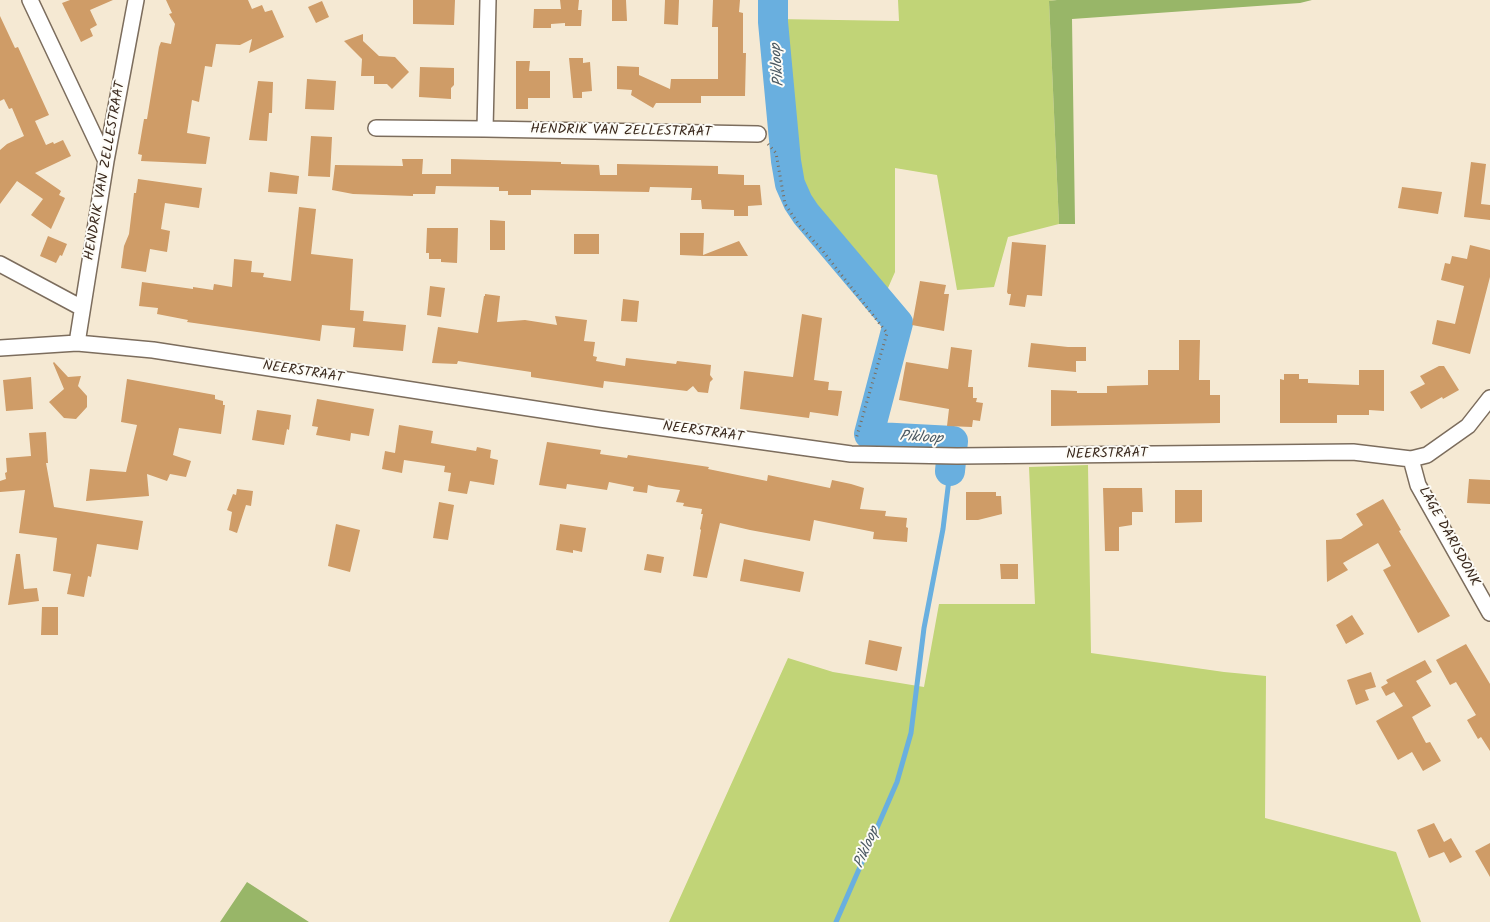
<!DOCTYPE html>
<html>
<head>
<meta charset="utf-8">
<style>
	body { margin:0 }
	canvas { display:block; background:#f5e9d3 }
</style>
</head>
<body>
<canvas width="1490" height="922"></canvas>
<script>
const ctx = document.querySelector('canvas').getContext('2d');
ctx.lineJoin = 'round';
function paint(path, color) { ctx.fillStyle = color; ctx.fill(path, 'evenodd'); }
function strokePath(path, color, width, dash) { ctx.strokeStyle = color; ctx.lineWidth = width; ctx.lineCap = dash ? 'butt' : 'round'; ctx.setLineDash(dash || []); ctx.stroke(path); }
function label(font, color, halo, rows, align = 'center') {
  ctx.font = font + ' Kalam,sans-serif'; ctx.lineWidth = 4; ctx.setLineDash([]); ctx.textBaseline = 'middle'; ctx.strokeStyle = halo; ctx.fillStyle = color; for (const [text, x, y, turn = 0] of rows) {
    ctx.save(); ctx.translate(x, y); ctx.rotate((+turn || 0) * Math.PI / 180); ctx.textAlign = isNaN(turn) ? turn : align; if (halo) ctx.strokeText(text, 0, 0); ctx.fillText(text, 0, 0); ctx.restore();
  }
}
paint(new Path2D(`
	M 898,0 L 1057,0 L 1049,1 L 1059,224 L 1008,237 L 994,287 L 957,290 L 937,175 L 895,168 L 895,272 L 877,313 L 806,214 C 794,196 789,183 786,161 L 776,19 L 899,21 Z
	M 1088,465 L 1091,653 L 1224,672 L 1266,676 L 1265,818 L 1396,852 L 1421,922 L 669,922 L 788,658 L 833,672 L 924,687 L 939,604 L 1035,604 L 1029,467 Z`), '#c1d477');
paint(new Path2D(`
	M 1057,0 L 1312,0 L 1300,3 L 1072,19 L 1075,224 L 1059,224 L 1049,1 Z
	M 247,882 L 309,922 L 220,922 Z`), '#98b668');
strokePath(new Path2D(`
	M 836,922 L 897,782 L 911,733 L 924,628 L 943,529 L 950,471`), '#69afdf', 5);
strokePath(new Path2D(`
	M 773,0 L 773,22 L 786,161 L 790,184 L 798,202 L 806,214 L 898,323 L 869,434 L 877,437 L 953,441 L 950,471`), '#69afdf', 30);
paint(new Path2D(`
	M 70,0 L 113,0 L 90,10 L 97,25 L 90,29 L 93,36 L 81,42 L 62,3 Z
	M 166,0 L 248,0 L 252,9 L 262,5 L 265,12 L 272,10 L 284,37 L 249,53 L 252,39 L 240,45 L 216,44 L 212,67 L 205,66 L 199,102 L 192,100 L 187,133 L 210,137 L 206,164 L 141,161 L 142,155 L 138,154 L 144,119 L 147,119 L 159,47 L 161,42 L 171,44 L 175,24 L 169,14 L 172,13 Z
	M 413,0 L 455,0 L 454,25 L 413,24 Z
	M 560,0 L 579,0 L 578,10 L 582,10 L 581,26 L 565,26 L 565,23 L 551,24 L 551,28 L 533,28 L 534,9 L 561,9 Z
	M 612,0 L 626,0 L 627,21 L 612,21 Z
	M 665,0 L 679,0 L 678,25 L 664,24 Z
	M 713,0 L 740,0 L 739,12 L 743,13 L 743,53 L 746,53 L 745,96 L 701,96 L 701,103 L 656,103 L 653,108 L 631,95 L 632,90 L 617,89 L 617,66 L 639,67 L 639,75 L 670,89 L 671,79 L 718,79 L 718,27 L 712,27 Z
	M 322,1 L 329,17 L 316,23 L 308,7 Z
	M 0,16 L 15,48 L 18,47 L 49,115 L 35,121 L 46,145 L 53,142 L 54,144 L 63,140 L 71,156 L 35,173 L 61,191 L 59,195 L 65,198 L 51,229 L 31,215 L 43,199 L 17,181 L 0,204 L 0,150 L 7,144 L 24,136 L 12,108 L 9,109 L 4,99 L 0,101 Z
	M 363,34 L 363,41 L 379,56 L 395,57 L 409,72 L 392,89 L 387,84 L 374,84 L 374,76 L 361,76 L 362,59 L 344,41 Z
	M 569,58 L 583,58 L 583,63 L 590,62 L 592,91 L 582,92 L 582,98 L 573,98 Z
	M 516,61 L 530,61 L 529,71 L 550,71 L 550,98 L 528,98 L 528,109 L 516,109 Z
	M 420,67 L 454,68 L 454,85 L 451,88 L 451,99 L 419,97 Z
	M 307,79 L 336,81 L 334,110 L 305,109 Z
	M 258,81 L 273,82 L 272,113 L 269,113 L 267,141 L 249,140 Z
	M 311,136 L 332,137 L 330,177 L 308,176 Z
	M 402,159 L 423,159 L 422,174 L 451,174 L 451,159 L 561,162 L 561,164 L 599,165 L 600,175 L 617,175 L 617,164 L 718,166 L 718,174 L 744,175 L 744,185 L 760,185 L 762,205 L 748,206 L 748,216 L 734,216 L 734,210 L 702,209 L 701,200 L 691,200 L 692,188 L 650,187 L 649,192 L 531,190 L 531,195 L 508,195 L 508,191 L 499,191 L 499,187 L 436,186 L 435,194 L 413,194 L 413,196 L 353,194 L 332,190 L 335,165 L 403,166 Z
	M 1471,162 L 1486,164 L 1481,204 L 1490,205 L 1490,220 L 1464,217 Z
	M 270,172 L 299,176 L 297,194 L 268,192 Z
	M 138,179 L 202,188 L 199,208 L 165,203 L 161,229 L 170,231 L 167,252 L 150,249 L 146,272 L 121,268 L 124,246 L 129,234 L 134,193 L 136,193 Z
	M 1402,187 L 1442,192 L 1438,214 L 1398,208 Z
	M 299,207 L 316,209 L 311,254 L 353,259 L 350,310 L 364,311 L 363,321 L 406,325 L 403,351 L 353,347 L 355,328 L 322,325 L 320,341 L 187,322 L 188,320 L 157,314 L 158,308 L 139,306 L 142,282 L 193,289 L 193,287 L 213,290 L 214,284 L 232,287 L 234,259 L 252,261 L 251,272 L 264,273 L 263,277 L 291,281 Z
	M 490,220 L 505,221 L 505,250 L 490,250 Z
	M 427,228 L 458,228 L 457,263 L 441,262 L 441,259 L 429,259 L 429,253 L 426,253 Z
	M 680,233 L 704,233 L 703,256 L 680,255 Z
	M 574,234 L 599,234 L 599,254 L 574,254 Z
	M 48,236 L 67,244 L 62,256 L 60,255 L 56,263 L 40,256 Z
	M 739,241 L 748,256 L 703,256 L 703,255 Z
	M 1012,242 L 1046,245 L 1042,296 L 1027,295 L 1025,307 L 1009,305 L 1011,294 L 1008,294 L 1007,292 Z
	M 1470,245 L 1490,250 L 1490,277 L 1470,354 L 1432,344 L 1437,320 L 1455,324 L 1464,286 L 1441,280 L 1445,263 L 1450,264 L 1452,256 L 1467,259 Z
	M 920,281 L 946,285 L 944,294 L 949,294 L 944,331 L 912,325 Z
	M 430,286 L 445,288 L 441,317 L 427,315 Z
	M 485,294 L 500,296 L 497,322 L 525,320 L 557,325 L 555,316 L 587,320 L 584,341 L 595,342 L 593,356 L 597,357 L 596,361 L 625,366 L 626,358 L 676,364 L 677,361 L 711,365 L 710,375 L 713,379 L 710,382 L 708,393 L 698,392 L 693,386 L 687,391 L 604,381 L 603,388 L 531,377 L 531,372 L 458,361 L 457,364 L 432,363 L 438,327 L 478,333 L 484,296 L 485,296 Z
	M 623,299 L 639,301 L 637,322 L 621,321 Z
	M 802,314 L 822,318 L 814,380 L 829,382 L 828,390 L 842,391 L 838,416 L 810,412 L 809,418 L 740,409 L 744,371 L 793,377 Z
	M 1179,340 L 1200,340 L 1199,380 L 1210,380 L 1210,395 L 1220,395 L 1220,423 L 1051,426 L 1051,390 L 1077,391 L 1077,393 L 1107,393 L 1107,386 L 1148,385 L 1148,370 L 1179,370 Z
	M 1031,343 L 1068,347 L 1086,347 L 1086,361 L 1076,361 L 1076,372 L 1028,367 Z
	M 951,347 L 972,350 L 968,387 L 973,387 L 973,398 L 977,398 L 976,402 L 983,403 L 980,421 L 973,420 L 972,427 L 947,426 L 949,409 L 899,400 L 906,362 L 948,369 Z
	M 54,362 L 68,377 L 81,376 L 78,386 L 87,396 L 87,407 L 76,419 L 64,418 L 49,402 L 64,389 L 53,363 Z
	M 1439,366 L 1444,366 L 1459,390 L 1443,399 L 1442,397 L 1421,409 L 1410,392 L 1425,384 L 1420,376 Z
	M 1359,370 L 1384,370 L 1384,411 L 1369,410 L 1369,415 L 1337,415 L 1337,423 L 1280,423 L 1280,379 L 1284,380 L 1284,374 L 1299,374 L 1299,379 L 1308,379 L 1308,383 L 1359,385 Z
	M 31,377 L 33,409 L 6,411 L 3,380 Z
	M 127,379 L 215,395 L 215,399 L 223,401 L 223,405 L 225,405 L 221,434 L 179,428 L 173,455 L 191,461 L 186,477 L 170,474 L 167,481 L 147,474 L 149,496 L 86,501 L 90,469 L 126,472 L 137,425 L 121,422 Z
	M 317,399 L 374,409 L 369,436 L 351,433 L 350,441 L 316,435 L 318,427 L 312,426 Z
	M 257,410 L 291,415 L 289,430 L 287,429 L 284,445 L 252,440 Z
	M 399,425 L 433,431 L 431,443 L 476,451 L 477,447 L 491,450 L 490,458 L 498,460 L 494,485 L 470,481 L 467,494 L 448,491 L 451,473 L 444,472 L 445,466 L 404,460 L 402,473 L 382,469 L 385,451 L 395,453 Z
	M 46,432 L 48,463 L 46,463 L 54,507 L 143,521 L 138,550 L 97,544 L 91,577 L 88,576 L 84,597 L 67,594 L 71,574 L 53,571 L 57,538 L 19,533 L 25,490 L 0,492 L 0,481 L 6,479 L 5,473 L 7,472 L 6,458 L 31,456 L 29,433 Z
	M 547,442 L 601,450 L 600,454 L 627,458 L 628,455 L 709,467 L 708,469 L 767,481 L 768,475 L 830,488 L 832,480 L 851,484 L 864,488 L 860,509 L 886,511 L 885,516 L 907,518 L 906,527 L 908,528 L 907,542 L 873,539 L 874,532 L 814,520 L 810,541 L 750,530 L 720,523 L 707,578 L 693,576 L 701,530 L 700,529 L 703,514 L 701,514 L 702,509 L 683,506 L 684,503 L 676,502 L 680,490 L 656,487 L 648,485 L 647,493 L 633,491 L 634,487 L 609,482 L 607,490 L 567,484 L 566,489 L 539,485 Z
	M 1469,479 L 1490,480 L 1490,504 L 1467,503 Z
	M 1103,488 L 1142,488 L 1143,512 L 1132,512 L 1132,525 L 1119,527 L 1119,551 L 1105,551 Z
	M 237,489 L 253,491 L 251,506 L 246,505 L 237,533 L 229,530 L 232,512 L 227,510 L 233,494 L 236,495 Z
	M 1175,490 L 1202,490 L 1202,522 L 1175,523 Z
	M 966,492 L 996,492 L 996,496 L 1001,496 L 1002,514 L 978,520 L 966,520 Z
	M 1383,499 L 1401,530 L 1399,531 L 1450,616 L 1418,633 L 1383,570 L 1391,566 L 1378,543 L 1343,563 L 1348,570 L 1327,582 L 1326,540 L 1341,539 L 1363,525 L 1356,514 Z
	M 439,502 L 454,505 L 448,540 L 433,538 Z
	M 336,524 L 360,530 L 350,572 L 328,566 Z
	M 560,524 L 586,528 L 582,552 L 573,550 L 573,553 L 556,550 Z
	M 16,554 L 20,554 L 24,589 L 37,588 L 39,601 L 8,605 Z
	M 647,554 L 664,557 L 661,573 L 644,570 Z
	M 744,559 L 804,572 L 800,592 L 740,581 Z
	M 1000,564 L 1018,564 L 1018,579 L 1001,579 Z
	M 42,607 L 58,607 L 58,635 L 41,635 Z
	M 1352,615 L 1364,634 L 1346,644 L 1336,625 Z
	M 869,640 L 902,647 L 897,671 L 865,664 Z
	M 1466,644 L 1490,684 L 1490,751 L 1481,737 L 1478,739 L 1467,720 L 1476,715 L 1456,682 L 1450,685 L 1436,660 Z
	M 1425,660 L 1432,672 L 1416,681 L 1431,706 L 1412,717 L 1426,743 L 1430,742 L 1441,761 L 1423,771 L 1412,752 L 1398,760 L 1376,721 L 1403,706 L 1394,692 L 1386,696 L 1381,687 L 1388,683 L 1386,680 Z
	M 1371,672 L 1376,687 L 1365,690 L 1369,700 L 1356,705 L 1347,680 Z
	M 1434,823 L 1444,842 L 1451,838 L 1462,857 L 1450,863 L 1444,852 L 1429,858 L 1417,830 Z
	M 1490,843 L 1490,877 L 1475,851 Z`), '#cf9c67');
const street = new Path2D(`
	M 30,0 L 106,161
	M 488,0 L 485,129 L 758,134
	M 376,128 L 485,129
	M 0,264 L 82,308
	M 77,343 L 106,161 L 136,0
	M 0,348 L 77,343 L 153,350 L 600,419 L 851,454 L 957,456 L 1353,452 L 1411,459 L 1427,455 L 1468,426 L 1490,398
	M 1411,459 L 1418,485 L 1490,613`);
strokePath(street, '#7c6d5d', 18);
strokePath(new Path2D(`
	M 768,144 L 776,153 L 785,204 L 800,226 L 822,250 L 887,333 L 856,439`), '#7c6d5d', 3, [1, 4]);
strokePath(street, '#fff', 15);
label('14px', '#3b2a1e', '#fdfcf7', [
	["HENDRIK VAN ZELLESTRAAT",621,132,1],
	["HENDRIK VAN ZELLESTRAAT",106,171,-80],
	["NEERSTRAAT",303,373,9],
	["NEERSTRAAT",703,433,8],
	["NEERSTRAAT",1107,455,-1],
	["LAGE DARISDONK",1448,537,61]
]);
label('italic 15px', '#4b5962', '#fdfcf7', [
	["Pikloop",779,65,-95],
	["Pikloop",921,439,3],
	["Pikloop",868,848,-67]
]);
</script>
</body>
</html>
